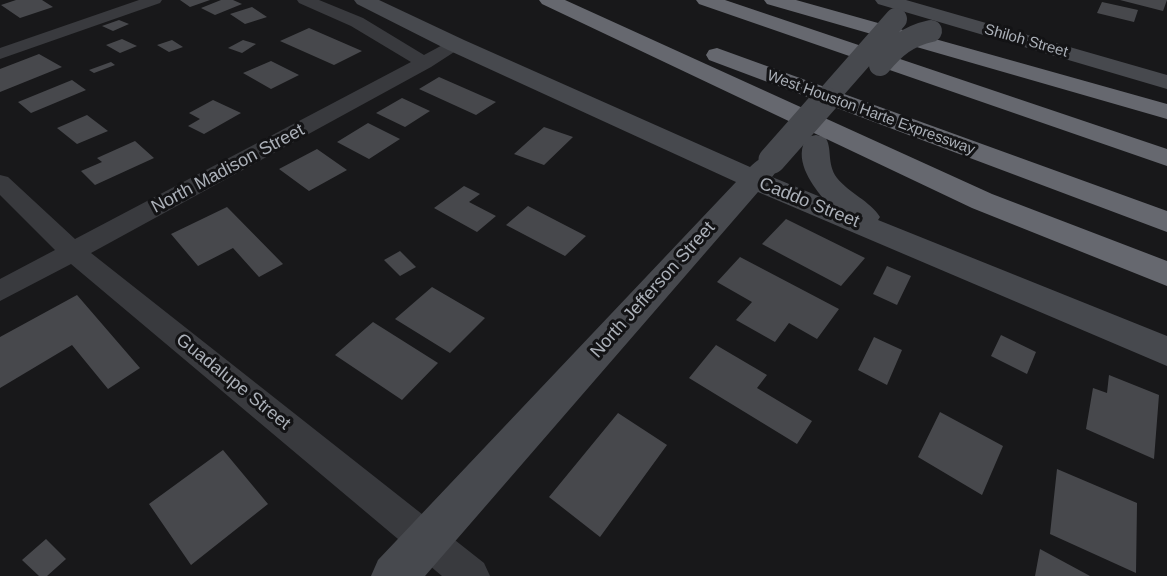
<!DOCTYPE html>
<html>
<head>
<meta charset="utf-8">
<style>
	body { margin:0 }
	canvas { display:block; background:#18181a }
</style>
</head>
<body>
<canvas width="1167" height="576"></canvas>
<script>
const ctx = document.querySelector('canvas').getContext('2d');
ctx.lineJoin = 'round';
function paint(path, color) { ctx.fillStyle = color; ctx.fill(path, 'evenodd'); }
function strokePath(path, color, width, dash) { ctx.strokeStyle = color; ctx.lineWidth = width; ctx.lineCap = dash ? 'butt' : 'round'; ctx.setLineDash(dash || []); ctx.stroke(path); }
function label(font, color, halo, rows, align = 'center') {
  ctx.font = font + ' Arial,sans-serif'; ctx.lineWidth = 6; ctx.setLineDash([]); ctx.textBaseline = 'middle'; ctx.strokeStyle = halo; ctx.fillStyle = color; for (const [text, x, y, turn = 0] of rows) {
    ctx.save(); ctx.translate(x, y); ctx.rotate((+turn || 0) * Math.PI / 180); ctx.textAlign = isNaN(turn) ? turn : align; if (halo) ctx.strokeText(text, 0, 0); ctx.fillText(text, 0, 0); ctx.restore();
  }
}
paint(new Path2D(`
	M 16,0 L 42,0 L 53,7 L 20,18 L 1,5 Z
	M 180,0 L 210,0 L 190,7 Z
	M 221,0 L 233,0 L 242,4 L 215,15 L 201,8 Z
	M 1120,0 L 1167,0 L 1163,11 Z
	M 1102,2 L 1138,10 L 1134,22 L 1097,13 Z
	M 252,7 L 267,17 L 245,24 L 230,14 Z
	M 119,20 L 129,24 L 113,31 L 102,26 Z
	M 309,28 L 362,51 L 334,65 L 280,41 Z
	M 122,39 L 137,46 L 120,53 L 106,45 Z
	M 172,40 L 183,47 L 169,52 L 157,45 Z
	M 243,40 L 256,44 L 242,53 L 228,48 Z
	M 39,54 L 62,67 L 0,92 L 0,69 Z
	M 271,61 L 299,75 L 271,89 L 243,73 Z
	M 111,62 L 115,65 L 94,73 L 89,70 Z
	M 439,77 L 496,102 L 476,115 L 419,89 Z
	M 72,80 L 86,90 L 31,113 L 18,102 Z
	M 402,98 L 430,111 L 405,127 L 376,113 Z
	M 213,100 L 241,113 L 204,134 L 188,126 L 200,119 L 189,113 Z
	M 87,115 L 108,131 L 77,144 L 57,128 Z
	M 368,123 L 400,139 L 369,159 L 337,142 Z
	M 544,127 L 573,137 L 544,165 L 514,154 Z
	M 135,141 L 154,158 L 95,185 L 81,171 L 102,162 L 97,158 Z
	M 317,149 L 347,170 L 309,191 L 279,169 Z
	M 464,186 L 480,194 L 469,202 L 496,216 L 477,232 L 434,208 Z
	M 528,206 L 586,236 L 565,256 L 506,225 Z
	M 227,207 L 283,264 L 259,277 L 233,248 L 198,266 L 171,234 Z
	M 786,219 L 865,258 L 841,286 L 762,244 Z
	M 400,251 L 416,267 L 400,276 L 384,260 Z
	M 740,257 L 839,309 L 817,339 L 789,323 L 775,342 L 736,320 L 752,302 L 717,282 Z
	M 887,266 L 911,276 L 897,305 L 873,294 Z
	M 432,287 L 485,318 L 450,353 L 395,319 Z
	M 77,295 L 140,368 L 108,389 L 72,345 L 0,388 L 0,337 Z
	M 373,322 L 438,363 L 402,400 L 335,355 Z
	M 1001,335 L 1036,352 L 1027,374 L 991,356 Z
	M 874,337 L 902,350 L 887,385 L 858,370 Z
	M 716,345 L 767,375 L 757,388 L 812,421 L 797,444 L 689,378 Z
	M 1109,375 L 1159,395 L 1154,459 L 1086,429 L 1093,388 L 1107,393 Z
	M 940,412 L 1003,446 L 982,495 L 918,457 Z
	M 618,413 L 667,445 L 600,537 L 549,497 Z
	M 223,450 L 268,504 L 191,565 L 149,504 Z
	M 1057,469 L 1137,503 L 1136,573 L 1050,534 Z
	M 46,539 L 66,559 L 47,576 L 39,576 L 22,560 Z
	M 1040,549 L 1090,576 L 1035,576 Z`), '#47484c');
paint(new Path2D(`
	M 139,0 L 162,0 L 160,3 L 0,59 L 0,48 Z
	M 297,0 L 319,0 L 363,18 L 424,55 L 450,41 L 462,41 L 465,45 L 431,67 L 91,253 L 484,563 L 490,576 L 442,576 L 71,264 L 0,301 L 0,279 L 55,250 L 0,195 L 0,175 L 8,177 L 75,239 L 411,62 L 351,26 L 299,3 Z`), '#393a3e');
paint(new Path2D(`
	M 354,0 L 379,0 L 464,40 L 750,167 C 759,158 764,155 778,158 L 782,164 L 772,177 L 823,198 C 810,182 793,158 807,137 L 816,135 L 825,137 C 833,148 826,163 837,178 C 849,193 870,201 880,217 L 878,220 L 1167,336 L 1167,366 L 758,192 L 425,576 L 371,576 L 378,560 L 736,182 L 448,50 L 357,4 Z
	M 875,0 L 906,0 L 1167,75 L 1167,89 L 878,4 Z`), '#47494e');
paint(new Path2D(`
	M 539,0 L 565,0 L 992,194 L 1167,261 L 1167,286 L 972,208 L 542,4 Z
	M 696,0 L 725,0 L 1167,149 L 1167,166 L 699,4 Z
	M 764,0 L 796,0 L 1167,104 L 1167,119 L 767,4 Z
	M 717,48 L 1167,211 L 1167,232 L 709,60 L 706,55 L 709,50 Z`), '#66686f');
strokePath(new Path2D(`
	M 880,65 C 895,47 908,36 931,31
	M 823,102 L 896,19`), '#47494e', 22);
strokePath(new Path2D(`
	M 772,160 L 825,100`), '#47494e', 27);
label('15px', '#abb0b8', '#131315', [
	["Shiloh Street",1026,41,16],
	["West Houston Harte Expressway",871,113,20]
]);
label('18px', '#abb0b8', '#131315', [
	["North Madison Street",228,169,-28],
	["Caddo Street",809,203,22],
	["North Jefferson Street",653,290,-48],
	["Guadalupe Street",233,382,39]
]);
</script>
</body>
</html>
